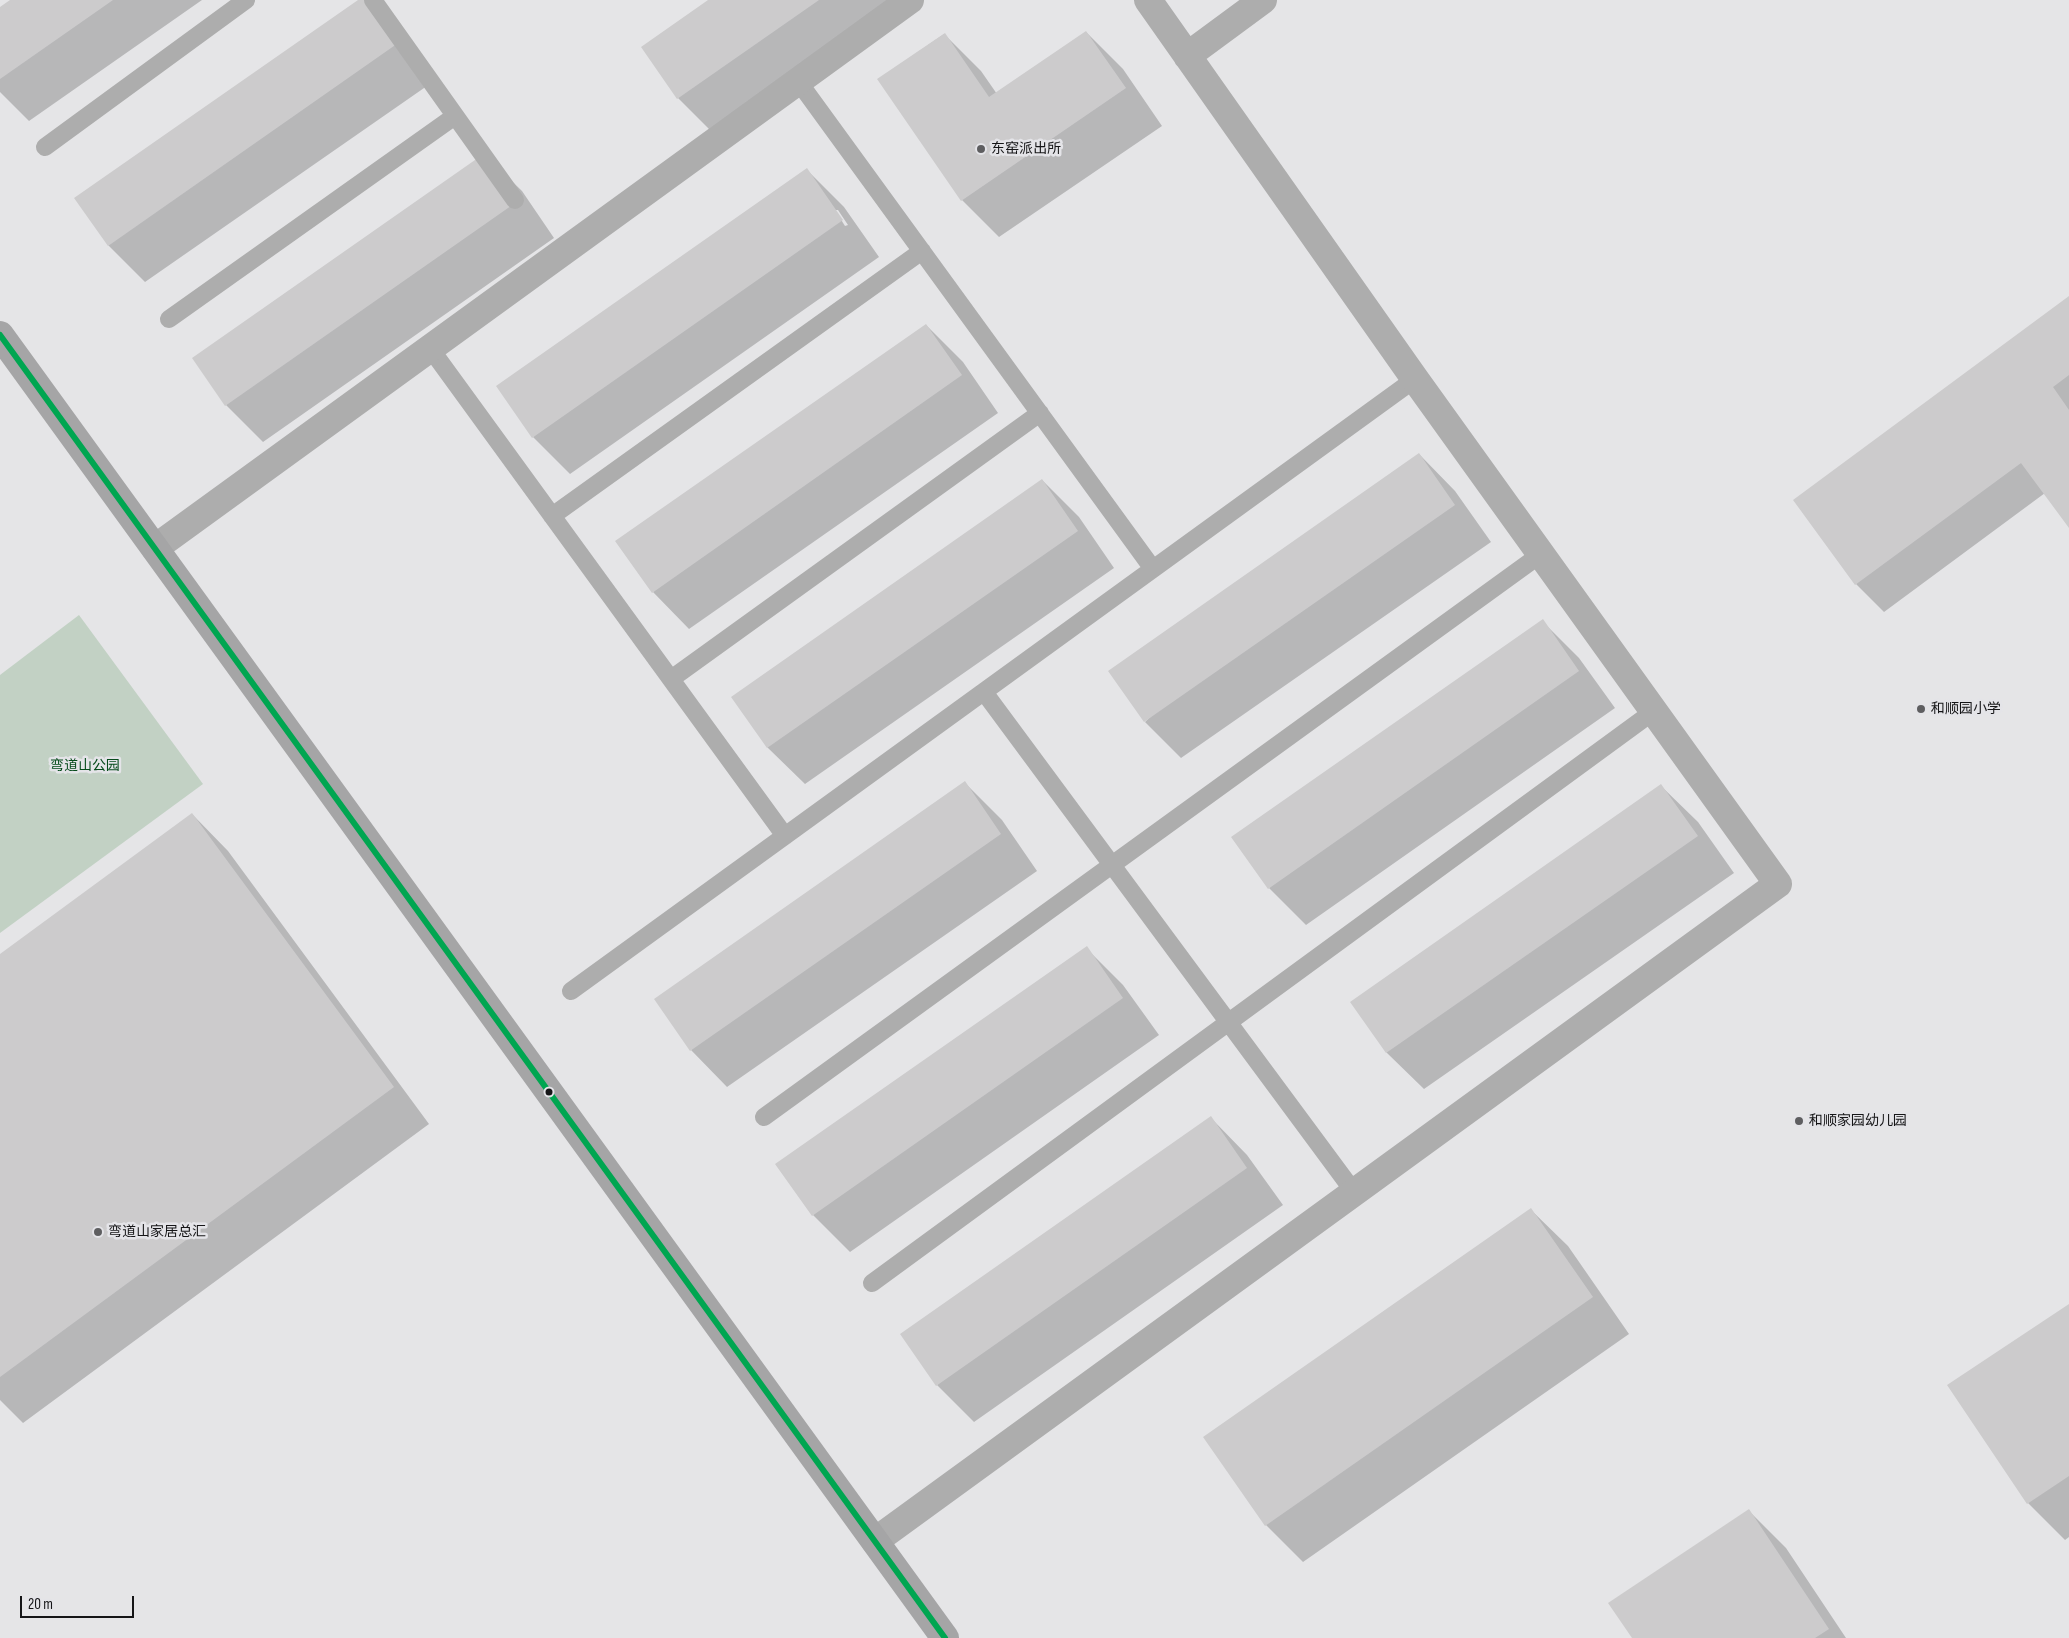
<!DOCTYPE html>
<html>
<head>
<meta charset="utf-8">
<style>
	body { margin:0 }
	#map { position:relative; width:2069px; height:1638px; overflow:hidden; background:#e5e5e7; font-family:"Sofia Sans Condensed",sans-serif }
	canvas { display:block }
	.scale { position:absolute; left:20px; top:1596px; width:114px; height:22px; box-sizing:border-box; border:2px solid #151517; border-top:0; padding-left:6px; font-size:15px; line-height:18px; white-space:nowrap; color:#151517; -webkit-text-stroke:4px #e4e4e8; paint-order:stroke }
</style>
</head>
<body>
<div id="map">
<canvas width="2069" height="1638"></canvas>
<div class="scale">20 m</div>
</div>
<script>
const ctx = document.querySelector('canvas').getContext('2d');
ctx.lineJoin = 'round';
function paint(path, color) { ctx.fillStyle = color; ctx.fill(path, 'evenodd'); }
function strokePath(path, color, width, dash) { ctx.strokeStyle = color; ctx.lineWidth = width; ctx.lineCap = dash ? 'butt' : 'round'; ctx.setLineDash(dash || []); ctx.stroke(path); }
function label(font, color, halo, rows, align = 'center') {
  ctx.font = font + ' "Sofia Sans Condensed","Noto Sans SC",sans-serif'; ctx.lineWidth = 5; ctx.setLineDash([]); ctx.textBaseline = 'middle'; ctx.strokeStyle = halo; ctx.fillStyle = color; for (const [text, x, y, turn = 0] of rows) {
    ctx.save(); ctx.translate(x, y); ctx.rotate((+turn || 0) * Math.PI / 180); ctx.textAlign = isNaN(turn) ? turn : align; if (halo) ctx.strokeText(text, 0, 0); ctx.fillText(text, 0, 0); ctx.restore();
  }
}
paint(new Path2D(`
	M 79,615 L 203,784 L 0,933 L 0,675 Z`), '#c2d1c4');
paint(new Path2D(`
	M 13,0 L 202,0 L 29,121 L 0,92 L 0,9 Z
	M 361,0 L 437,79 L 145,282 L 109,246 L 76,199 Z
	M 711,0 L 908,0 L 715,135 L 678,98 Z
	M 1086,32 L 1123,69 L 1162,126 L 999,237 L 962,200 L 879,79 L 944,34 L 981,71 L 997,94 Z
	M 485,155 L 522,191 L 554,238 L 263,442 L 226,405 Z
	M 807,170 L 844,207 L 879,257 L 570,474 L 533,437 ZM 835,210 L 838,210 L 848,225 L 845,226 Z
	M 2069,298 L 2069,526 L 2045,493 L 1884,612 L 1856,584 Z
	M 926,325 L 963,362 L 998,413 L 689,629 L 653,592 Z
	M 1419,454 L 1455,491 L 1491,542 L 1181,758 L 1145,722 Z
	M 1042,480 L 1079,517 L 1114,568 L 805,784 L 768,748 L 733,697 Z
	M 1542,621 L 1579,658 L 1615,708 L 1306,925 L 1269,888 Z
	M 965,783 L 1002,820 L 1037,871 L 727,1087 L 691,1050 Z
	M 1661,786 L 1698,822 L 1734,873 L 1424,1089 L 1387,1053 L 1352,1002 Z
	M 192,814 L 228,851 L 429,1124 L 23,1423 L 0,1400 L 0,956 Z
	M 1086,948 L 1123,985 L 1159,1035 L 850,1252 L 813,1215 Z
	M 1211,1118 L 1247,1155 L 1283,1205 L 974,1422 L 937,1385 Z
	M 1531,1210 L 1568,1246 L 1629,1334 L 1303,1562 L 1266,1525 L 1205,1438 Z
	M 2069,1306 L 2069,1537 L 2065,1540 L 2028,1503 Z
	M 1749,1511 L 1786,1548 L 1846,1638 L 1633,1638 Z`), '#0003');
paint(new Path2D(`
	M 10,0 L 113,0 L 0,79 L 0,7 Z
	M 358,0 L 373,0 L 401,41 L 108,246 L 74,198 Z
	M 708,0 L 819,0 L 677,99 L 641,47 Z
	M 1086,31 L 1126,88 L 961,201 L 877,79 L 945,33 L 989,97 Z
	M 485,153 L 518,201 L 225,406 L 192,358 Z
	M 807,168 L 843,220 L 532,438 L 496,386 Z
	M 2069,296 L 2069,375 L 2053,387 L 2069,410 L 2069,528 L 2021,463 L 1855,585 L 1793,500 Z
	M 926,324 L 962,375 L 652,593 L 615,541 Z
	M 1419,453 L 1455,505 L 1144,722 L 1108,671 Z
	M 1042,479 L 1078,531 L 767,748 L 731,697 Z
	M 1543,619 L 1579,671 L 1268,889 L 1231,837 Z
	M 965,781 L 1001,834 L 690,1051 L 654,999 Z
	M 1661,784 L 1698,836 L 1386,1053 L 1350,1002 Z
	M 192,813 L 394,1087 L 0,1377 L 0,954 Z
	M 1087,946 L 1123,998 L 812,1216 L 775,1164 Z
	M 1211,1116 L 1247,1168 L 936,1386 L 900,1334 Z
	M 1531,1208 L 1593,1297 L 1265,1526 L 1203,1437 Z
	M 2069,1304 L 2069,1476 L 2027,1504 L 1947,1385 Z
	M 1749,1509 L 1829,1629 L 1815,1638 L 1632,1638 L 1608,1603 Z`), '#cccbcc');
strokePath(new Path2D(`
	M 373,0 L 515,200
	M 798,81 L 1153,569
	M 45,147 L 246,0
	M 169,319 L 455,116
	M 430,348 L 785,836
	M 552,516 L 922,251
	M 671,679 L 1040,413
	M 984,692 L 1354,1192
	M 571,991 L 1415,379
	M 764,1117 L 1541,554
	M 872,1283 L 1654,711`), '#adadad', 18);
strokePath(new Path2D(`
	M 1187,56 L 1263,0
	M 155,548 L 910,0
	M 875,1541 L 1778,884 L 1415,379 L 1148,0`), '#adadad', 28);
strokePath(new Path2D(`
	M 0,335 L 945,1638`), '#a5a5a6', 28);
strokePath(new Path2D(`
	M 0,335 L 945,1638`), '#00a651', 6);
for (const [x, y, r, color] of [
	[981,149,5,"#5e5e60"],
	[1921,709,5,"#5e5e60"],
	[549,1092,4.5,"#151517"],
	[1799,1121,5,"#5e5e60"],
	[98,1232,5,"#5e5e60"]
]) { const dot = new Path2D(); dot.arc(x, y, r, 0, 2 * Math.PI); ctx.fillStyle = color; ctx.fill(dot); strokePath(dot, '#e4e4e8', 2); }
label('14px', '#151517', '#e4e4e8', [
	["东窑派出所",991,149],
	["和顺园小学",1931,709],
	["和顺家园幼儿园",1809,1121],
	["弯道山家居总汇",108,1232]
], 'left');
label('14px', '#064b1b', '#e4e4e8', [
	["弯道山公园",85,766]
]);
</script>
</body>
</html>
